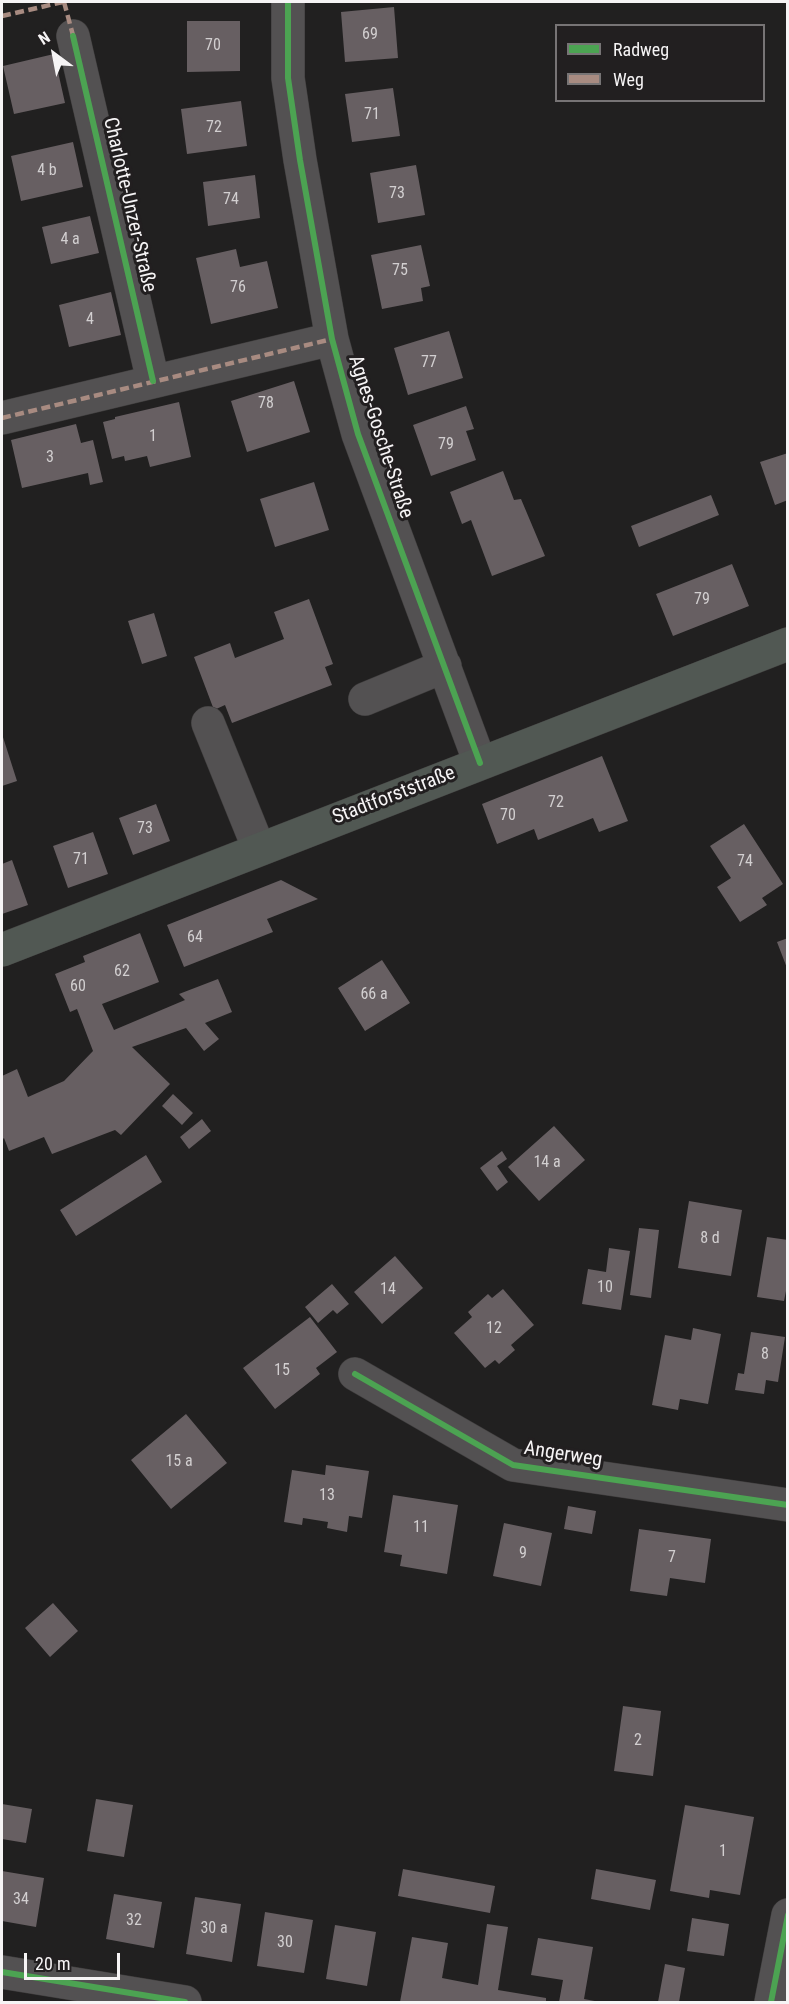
<!DOCTYPE html>
<html>
<head>
<meta charset="utf-8">
<style>
	body { margin:0 }
	#map { position:relative; width:789px; height:2004px; overflow:hidden; background:#212020; font-family:"Roboto Condensed",sans-serif }
	canvas { display:block }
	.frame { position:absolute; inset:0; border:3px solid #f6f4f5; pointer-events:none }
	.legend { position:absolute; left:555px; top:24px; width:210px; height:78px; box-sizing:border-box; background:#221f20; border:2px solid #777475; margin:0; padding:8px 10px; list-style:none; font-size:18px; color:#f6f4f5 }
	.legend li { display:flex; align-items:center; gap:12px; height:30px }
	.legend b { width:30px; border:2px solid #777475 }
	.north { position:absolute; left:24px; top:24px; width:60px; height:60px; -webkit-text-stroke:4px #221f20; paint-order:stroke; rotate:328deg; font-size:16px; font-weight:700; line-height:24px; text-align:center; color:#f6f4f5 }
	.north::after { content:''; display:block; margin:auto; width:21px; height:27px; background:#f6f4f5; clip-path:polygon(50% 0,100% 100%,50% 72%,0 100%) }
	.scale { position:absolute; left:24px; top:1953px; width:96px; height:27px; box-sizing:border-box; border:3px solid #f6f4f5; border-top:0; padding-left:8px; font-size:18px; line-height:21px; white-space:nowrap; color:#f6f4f5; -webkit-text-stroke:4px #221f20; paint-order:stroke }
</style>
</head>
<body>
<div id="map">
<canvas width="789" height="2004"></canvas>
<div class="frame"></div>
<ul class="legend">
<li><b style="height:8px;background:#4ca352"></b>Radweg</li>
<li><b style="height:8px;background:#a88b81"></b>Weg</li>
</ul>
<div class="north">N</div>
<div class="scale">20 m</div>
</div>
<script>
const ctx = document.querySelector('canvas').getContext('2d');
ctx.lineJoin = 'round';
function paint(path, color) { ctx.fillStyle = color; ctx.fill(path, 'evenodd'); }
function strokePath(path, color, width, dash) { ctx.strokeStyle = color; ctx.lineWidth = width; ctx.lineCap = dash ? 'butt' : 'round'; ctx.setLineDash(dash || []); ctx.stroke(path); }
function label(font, color, halo, rows, align = 'center') {
  ctx.font = font + ' "Roboto Condensed",sans-serif'; ctx.lineWidth = 6; ctx.setLineDash([]); ctx.textBaseline = 'middle'; ctx.strokeStyle = halo; ctx.fillStyle = color; for (const [text, x, y, turn = 0] of rows) {
    ctx.save(); ctx.translate(x, y); ctx.rotate((+turn || 0) * Math.PI / 180); ctx.textAlign = isNaN(turn) ? turn : align; if (halo) ctx.strokeText(text, 0, 0); ctx.fillText(text, 0, 0); ctx.restore();
  }
}
paint(new Path2D(`
	M 394,7 L 398,58 L 345,62 L 341,12 Z
	M 187,21 L 240,21 L 240,71 L 187,72 Z
	M 54,54 L 65,103 L 14,114 L 3,66 Z
	M 393,88 L 400,136 L 352,142 L 345,94 Z
	M 241,101 L 247,146 L 187,154 L 181,109 Z
	M 73,142 L 83,187 L 21,201 L 11,156 Z
	M 416,165 L 425,215 L 378,223 L 370,173 Z
	M 255,175 L 260,218 L 208,226 L 203,182 Z
	M 90,216 L 99,253 L 51,264 L 42,227 Z
	M 421,245 L 430,286 L 421,288 L 423,301 L 382,309 L 371,255 Z
	M 236,249 L 240,267 L 267,261 L 278,308 L 211,324 L 196,258 Z
	M 111,292 L 121,335 L 69,347 L 59,305 Z
	M 449,331 L 463,378 L 408,395 L 394,348 Z
	M 294,381 L 310,432 L 247,452 L 231,401 Z
	M 179,402 L 191,457 L 150,467 L 147,456 L 125,461 L 124,456 L 112,459 L 103,422 L 115,419 L 115,417 Z
	M 466,406 L 474,429 L 466,431 L 476,460 L 431,476 L 413,425 Z
	M 76,424 L 81,443 L 93,440 L 103,482 L 90,485 L 88,473 L 22,488 L 11,440 Z
	M 788,453 L 788,500 L 775,505 L 760,462 Z
	M 503,471 L 514,500 L 521,499 L 545,556 L 492,576 L 471,520 L 462,524 L 450,492 Z
	M 314,482 L 329,530 L 275,547 L 260,499 Z
	M 711,495 L 719,515 L 639,547 L 631,526 Z
	M 732,564 L 749,606 L 673,636 L 656,594 Z
	M 309,599 L 333,664 L 325,667 L 332,685 L 232,723 L 225,705 L 214,710 L 194,657 L 230,643 L 235,658 L 284,639 L 274,612 Z
	M 154,613 L 167,656 L 142,664 L 128,621 Z
	M 2,734 L 17,781 L 2,786 Z
	M 602,756 L 628,821 L 599,832 L 593,818 L 538,840 L 534,829 L 497,844 L 482,804 Z
	M 156,804 L 170,841 L 133,855 L 119,818 Z
	M 744,824 L 783,884 L 762,898 L 767,905 L 740,922 L 717,887 L 731,878 L 710,846 Z
	M 93,832 L 108,874 L 68,888 L 53,846 Z
	M 12,860 L 28,905 L 2,914 L 2,864 Z
	M 281,880 L 318,899 L 267,919 L 273,932 L 184,967 L 167,925 Z
	M 140,933 L 159,982 L 102,1004 L 114,1030 L 185,1000 L 179,994 L 218,979 L 232,1012 L 205,1023 L 219,1039 L 204,1051 L 186,1028 L 132,1047 L 170,1084 L 121,1135 L 115,1130 L 52,1154 L 44,1137 L 9,1151 L 4,1138 L 2,1140 L 2,1076 L 17,1069 L 28,1097 L 64,1081 L 93,1051 L 77,1009 L 70,1012 L 55,974 L 85,962 L 83,956 Z
	M 788,938 L 788,968 L 787,968 L 777,942 Z
	M 382,960 L 410,1003 L 365,1031 L 338,988 Z
	M 173,1094 L 193,1113 L 182,1125 L 162,1106 Z
	M 202,1119 L 211,1131 L 189,1149 L 180,1137 Z
	M 554,1126 L 585,1160 L 539,1201 L 508,1167 Z
	M 502,1151 L 507,1159 L 497,1166 L 508,1182 L 497,1191 L 480,1168 Z
	M 146,1155 L 162,1182 L 76,1236 L 60,1210 Z
	M 689,1201 L 742,1210 L 731,1276 L 678,1268 Z
	M 639,1228 L 659,1230 L 651,1298 L 630,1295 Z
	M 767,1237 L 788,1240 L 788,1281 L 784,1301 L 757,1297 Z
	M 609,1248 L 630,1251 L 621,1310 L 582,1304 L 588,1269 L 606,1272 Z
	M 395,1256 L 423,1288 L 382,1324 L 354,1292 Z
	M 332,1284 L 349,1304 L 337,1314 L 333,1310 L 318,1323 L 305,1307 Z
	M 503,1289 L 534,1325 L 511,1345 L 515,1350 L 499,1364 L 495,1360 L 485,1368 L 454,1333 L 472,1317 L 468,1312 L 488,1294 L 492,1298 Z
	M 310,1317 L 337,1352 L 316,1368 L 320,1374 L 275,1409 L 243,1368 Z
	M 693,1328 L 721,1334 L 708,1404 L 680,1399 L 678,1410 L 652,1405 L 665,1335 L 691,1340 Z
	M 751,1332 L 785,1337 L 778,1382 L 766,1380 L 764,1394 L 735,1390 L 738,1373 L 744,1374 Z
	M 186,1414 L 227,1463 L 171,1509 L 131,1460 Z
	M 326,1465 L 369,1471 L 362,1518 L 349,1516 L 347,1532 L 327,1528 L 328,1522 L 303,1518 L 302,1525 L 284,1522 L 292,1470 L 325,1475 Z
	M 393,1495 L 458,1505 L 447,1574 L 400,1566 L 402,1555 L 384,1552 Z
	M 568,1506 L 596,1511 L 592,1534 L 564,1529 Z
	M 504,1523 L 552,1533 L 541,1586 L 493,1576 Z
	M 639,1529 L 711,1539 L 705,1583 L 670,1578 L 667,1596 L 630,1591 Z
	M 53,1603 L 78,1631 L 50,1657 L 25,1628 Z
	M 623,1706 L 661,1711 L 653,1776 L 614,1771 Z
	M 96,1799 L 133,1805 L 124,1857 L 87,1851 Z
	M 2,1804 L 32,1809 L 26,1843 L 2,1839 Z
	M 685,1805 L 754,1817 L 740,1895 L 710,1890 L 709,1898 L 670,1891 Z
	M 403,1869 L 495,1886 L 490,1913 L 398,1896 Z
	M 596,1869 L 656,1880 L 650,1910 L 591,1899 Z
	M 2,1871 L 44,1878 L 36,1927 L 2,1921 Z
	M 114,1894 L 162,1902 L 154,1948 L 106,1939 Z
	M 195,1897 L 241,1904 L 232,1962 L 186,1954 Z
	M 265,1912 L 313,1920 L 304,1973 L 257,1966 Z
	M 692,1918 L 729,1924 L 724,1956 L 687,1951 Z
	M 487,1924 L 508,1927 L 498,1990 L 546,1998 L 546,2002 L 400,2002 L 412,1937 L 448,1943 L 442,1978 L 478,1985 Z
	M 335,1925 L 376,1932 L 367,1986 L 326,1979 Z
	M 538,1938 L 593,1947 L 584,1999 L 600,2002 L 559,2002 L 563,1980 L 531,1975 Z
	M 665,1964 L 685,1968 L 679,2002 L 658,2002 Z`), '#675f62');
const minor = new Path2D(`
	M 288,2 L 288,78 L 300,160 L 332,339 L 358,434 L 480,763
	M 73,36 L 153,381
	M 2,418 L 332,339
	M 365,699 L 445,666
	M 208,723 L 259,849
	M 355,1374 L 513,1465 L 788,1505
	M 2,1972 L 185,2002
	M 771,2002 L 788,1915`);
const major = new Path2D(`
	M 2,950 L 788,644`);
strokePath(minor, '#3e3c3c', 34);
strokePath(major, '#3e3c3c', 34);
strokePath(minor, '#535152', 33);
strokePath(major, '#515853', 33);
strokePath(new Path2D(`
	M 64,2 L 74,39
	M 2,16 L 63,2
	M 2,418 L 332,339`), '#a88b81', 4.5, [9, 4.5]);
strokePath(new Path2D(`
	M 288,2 L 288,78 L 300,160 L 332,339 L 358,434 L 480,763
	M 73,36 L 153,381
	M 355,1374 L 513,1465 L 788,1505
	M 2,1972 L 185,2002
	M 771,2002 L 788,1915`), '#4ca352', 6);
label('16px', '#d2cfd0', null, [
	["69",370,35],
	["70",213,46],
	["71",372,115],
	["72",214,128],
	["4 b",47,171],
	["73",397,194],
	["74",231,200],
	["4 a",70,240],
	["75",400,271],
	["76",238,288],
	["4",90,320],
	["77",429,363],
	["78",266,404],
	["1",153,437],
	["79",446,445],
	["3",50,458],
	["79",702,600],
	["72",556,803],
	["70",508,816],
	["73",145,829],
	["71",81,860],
	["74",745,862],
	["64",195,938],
	["62",122,972],
	["60",78,987],
	["66 a",374,995],
	["14 a",547,1163],
	["8 d",710,1239],
	["10",605,1288],
	["14",388,1290],
	["12",494,1329],
	["8",765,1355],
	["15",282,1371],
	["15 a",179,1462],
	["13",327,1496],
	["11",421,1528],
	["9",523,1554],
	["7",672,1558],
	["2",638,1741],
	["1",723,1852],
	["34",21,1900],
	["32",134,1921],
	["30 a",214,1929],
	["30",285,1943]
]);
label('20px', '#f6f4f5', '#221f20', [
	["Charlotte-Unzer-Straße",129,205,77],
	["Agnes-Gosche-Straße",380,437,72],
	["Stadtforststraße",394,796,-21],
	["Angerweg",563,1455,9]
]);
</script>
</body>
</html>
